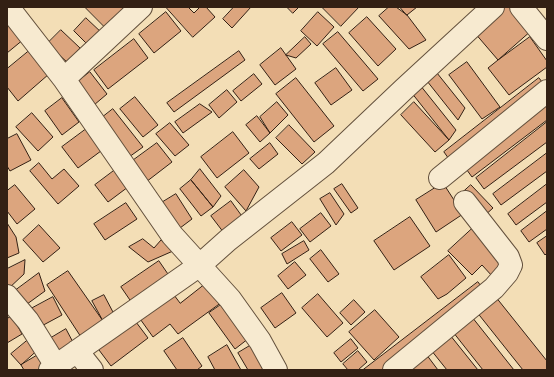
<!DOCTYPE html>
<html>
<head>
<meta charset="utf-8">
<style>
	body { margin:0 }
	#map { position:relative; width:554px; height:377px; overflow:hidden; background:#f3deb6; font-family:"EB Garamond",serif }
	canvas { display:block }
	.frame { position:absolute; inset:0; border:8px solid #332014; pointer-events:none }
</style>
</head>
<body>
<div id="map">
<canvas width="554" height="377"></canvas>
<div class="frame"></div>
</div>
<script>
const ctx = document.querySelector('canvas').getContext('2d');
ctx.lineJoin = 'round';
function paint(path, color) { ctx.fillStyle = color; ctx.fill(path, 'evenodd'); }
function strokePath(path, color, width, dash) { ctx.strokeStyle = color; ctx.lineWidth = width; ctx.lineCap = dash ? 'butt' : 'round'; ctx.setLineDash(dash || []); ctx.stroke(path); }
const building = new Path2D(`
	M 85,7 L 123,7 L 126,10 L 107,29 Z
	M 166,7 L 188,7 L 194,13 L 200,7 L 206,7 L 215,17 L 193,37 Z
	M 234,7 L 251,7 L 232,28 L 223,19 Z
	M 287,7 L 299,7 L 293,13 Z
	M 322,7 L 359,7 L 341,26 Z
	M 389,7 L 396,7 L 407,15 L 426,40 L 409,49 L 379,16 Z
	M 400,7 L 417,7 L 407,15 Z
	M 503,7 L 512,7 L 532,30 L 498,60 L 474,32 Z
	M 166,12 L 181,31 L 154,53 L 139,34 Z
	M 318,12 L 334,27 L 317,46 L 301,31 Z
	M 7,17 L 24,39 L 7,53 Z
	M 367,17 L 396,49 L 378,66 L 349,33 Z
	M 86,18 L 103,34 L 90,47 L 74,31 Z
	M 61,30 L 80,48 L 67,62 L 47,44 Z
	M 338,32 L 378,79 L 363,91 L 323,44 Z
	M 305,37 L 311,44 L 296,58 L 286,55 Z
	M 530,37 L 547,61 L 547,67 L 509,95 L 488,68 L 498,60 Z
	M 134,39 L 148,58 L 108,89 L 94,70 Z
	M 281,48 L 296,69 L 275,85 L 260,65 Z
	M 29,51 L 49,74 L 18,101 L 7,87 L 7,69 Z
	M 239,51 L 245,60 L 174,112 L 167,103 Z
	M 467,62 L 500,107 L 482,119 L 449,75 Z
	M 336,68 L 352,90 L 331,105 L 315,83 Z
	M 90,72 L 107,94 L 94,105 L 76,83 Z
	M 437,73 L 465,108 L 458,120 L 427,81 Z
	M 254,74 L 262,84 L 241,101 L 233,91 Z
	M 296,78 L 334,126 L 314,142 L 276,94 Z
	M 539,78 L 546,87 L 451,162 L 444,152 Z
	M 420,85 L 456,130 L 449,140 L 411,92 Z
	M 227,90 L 237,102 L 219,118 L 209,105 Z
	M 135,97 L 158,125 L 143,137 L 120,109 Z
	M 62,98 L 79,122 L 62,135 L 45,111 Z
	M 277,102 L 288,115 L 270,133 L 260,117 Z
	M 414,102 L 449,140 L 435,152 L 401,115 Z
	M 547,103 L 547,120 L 472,177 L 464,166 Z
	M 200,104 L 212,112 L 183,133 L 175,122 Z
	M 113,109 L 143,147 L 129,157 L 99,120 Z
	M 32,113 L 53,137 L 38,151 L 16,127 Z
	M 257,116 L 270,133 L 260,142 L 246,125 Z
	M 547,122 L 547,142 L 484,189 L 476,178 Z
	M 170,123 L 189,145 L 175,156 L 156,134 Z
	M 289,125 L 315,152 L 302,164 L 276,138 Z
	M 89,127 L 105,148 L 78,168 L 62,147 Z
	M 233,132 L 249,153 L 217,178 L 201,157 Z
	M 17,134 L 31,160 L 10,171 L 7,166 L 7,139 Z
	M 157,143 L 172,162 L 146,182 L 131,162 Z
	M 270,143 L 278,154 L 259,169 L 250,159 Z
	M 547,153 L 547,171 L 501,205 L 493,194 Z
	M 39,163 L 52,179 L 64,169 L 79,186 L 58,204 L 30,171 Z
	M 200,169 L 221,196 L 213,207 L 191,180 Z
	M 115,170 L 128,187 L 108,202 L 95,185 Z
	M 244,170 L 259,187 L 246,211 L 225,187 Z
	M 191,180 L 213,207 L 201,216 L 180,189 Z
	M 443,183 L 463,214 L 436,232 L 416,200 Z
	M 342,184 L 358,208 L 351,213 L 334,189 Z
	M 547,184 L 547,202 L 516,225 L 508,214 Z
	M 15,185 L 35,209 L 17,224 L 7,211 L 7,191 Z
	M 471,185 L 493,208 L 483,217 L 461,194 Z
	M 330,193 L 344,214 L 336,225 L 320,199 Z
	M 176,194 L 192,219 L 176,231 L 158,205 Z
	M 231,201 L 244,219 L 224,233 L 211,216 Z
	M 126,203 L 137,219 L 105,240 L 94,224 Z
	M 547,211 L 547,229 L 529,242 L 521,231 Z
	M 321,213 L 331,226 L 310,242 L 300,229 Z
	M 410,217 L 430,246 L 394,270 L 374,241 Z
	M 292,222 L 302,235 L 281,251 L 271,238 Z
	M 7,223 L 16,237 L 19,253 L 7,258 Z
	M 39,225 L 60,248 L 43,262 L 23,240 Z
	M 473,228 L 507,263 L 493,277 L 482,265 L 472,275 L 448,251 Z
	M 547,236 L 547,253 L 545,255 L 537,243 Z
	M 143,239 L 154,248 L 161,240 L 173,251 L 148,262 L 129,247 Z
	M 304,241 L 309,250 L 287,264 L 282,254 Z
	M 321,250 L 339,274 L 328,282 L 310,259 Z
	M 449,255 L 466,278 L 447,294 L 438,299 L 421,277 Z
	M 25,260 L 24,274 L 7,290 L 7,269 Z
	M 159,261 L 170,277 L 132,303 L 121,287 Z
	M 295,262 L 306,275 L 288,289 L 278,276 Z
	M 68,271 L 103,321 L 81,337 L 47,285 Z
	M 39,273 L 45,291 L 23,307 L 12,293 Z
	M 208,282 L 222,302 L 178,334 L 170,324 L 153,337 L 138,316 L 171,291 L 180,303 Z
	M 478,282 L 486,293 L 386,370 L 363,370 Z
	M 282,293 L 296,313 L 275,328 L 261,308 Z
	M 318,294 L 343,323 L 327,337 L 302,308 Z
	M 104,295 L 114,314 L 103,321 L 92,301 Z
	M 495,296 L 547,361 L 547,370 L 523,370 L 476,311 Z
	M 53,297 L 62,315 L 36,329 L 27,311 Z
	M 228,300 L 253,335 L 235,349 L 209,313 Z
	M 354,300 L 365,312 L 351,325 L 340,313 Z
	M 375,310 L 399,337 L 374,360 L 349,332 Z
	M 12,316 L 22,334 L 7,343 L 7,319 Z
	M 472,317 L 514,370 L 483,370 L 453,332 Z
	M 133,318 L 148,338 L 111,366 L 96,346 Z
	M 66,329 L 75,346 L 56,357 L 46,341 Z
	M 34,335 L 42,346 L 21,365 L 11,354 Z
	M 450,335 L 478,370 L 447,370 L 431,350 Z
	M 183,338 L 202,366 L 197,370 L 177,370 L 164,351 Z
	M 351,339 L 358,348 L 341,362 L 334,353 Z
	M 253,344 L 268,370 L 248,370 L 238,353 Z
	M 227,345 L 241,370 L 215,370 L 208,357 Z
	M 358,351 L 367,362 L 358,370 L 348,370 L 343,364 Z
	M 43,352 L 49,363 L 37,370 L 24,370 L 21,365 Z
	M 426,354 L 438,370 L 408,370 Z`);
paint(building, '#dca57e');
strokePath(building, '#332014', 1);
const minor = new Path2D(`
	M 8,7 L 64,79 L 172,235 L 230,299 L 260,341 L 276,370
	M 521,7 L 547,39
	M 64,79 L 141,7
	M 440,178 L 547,91
	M 7,296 L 28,321 L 56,366
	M 77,351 L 92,370
	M 50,370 L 200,265 L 228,240 L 326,163 L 404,89 L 493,7
	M 394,370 L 494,288 L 507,273 L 511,265 L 508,257 L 465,202`);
strokePath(minor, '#63503c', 24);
strokePath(minor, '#f7ead0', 22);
</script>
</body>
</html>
